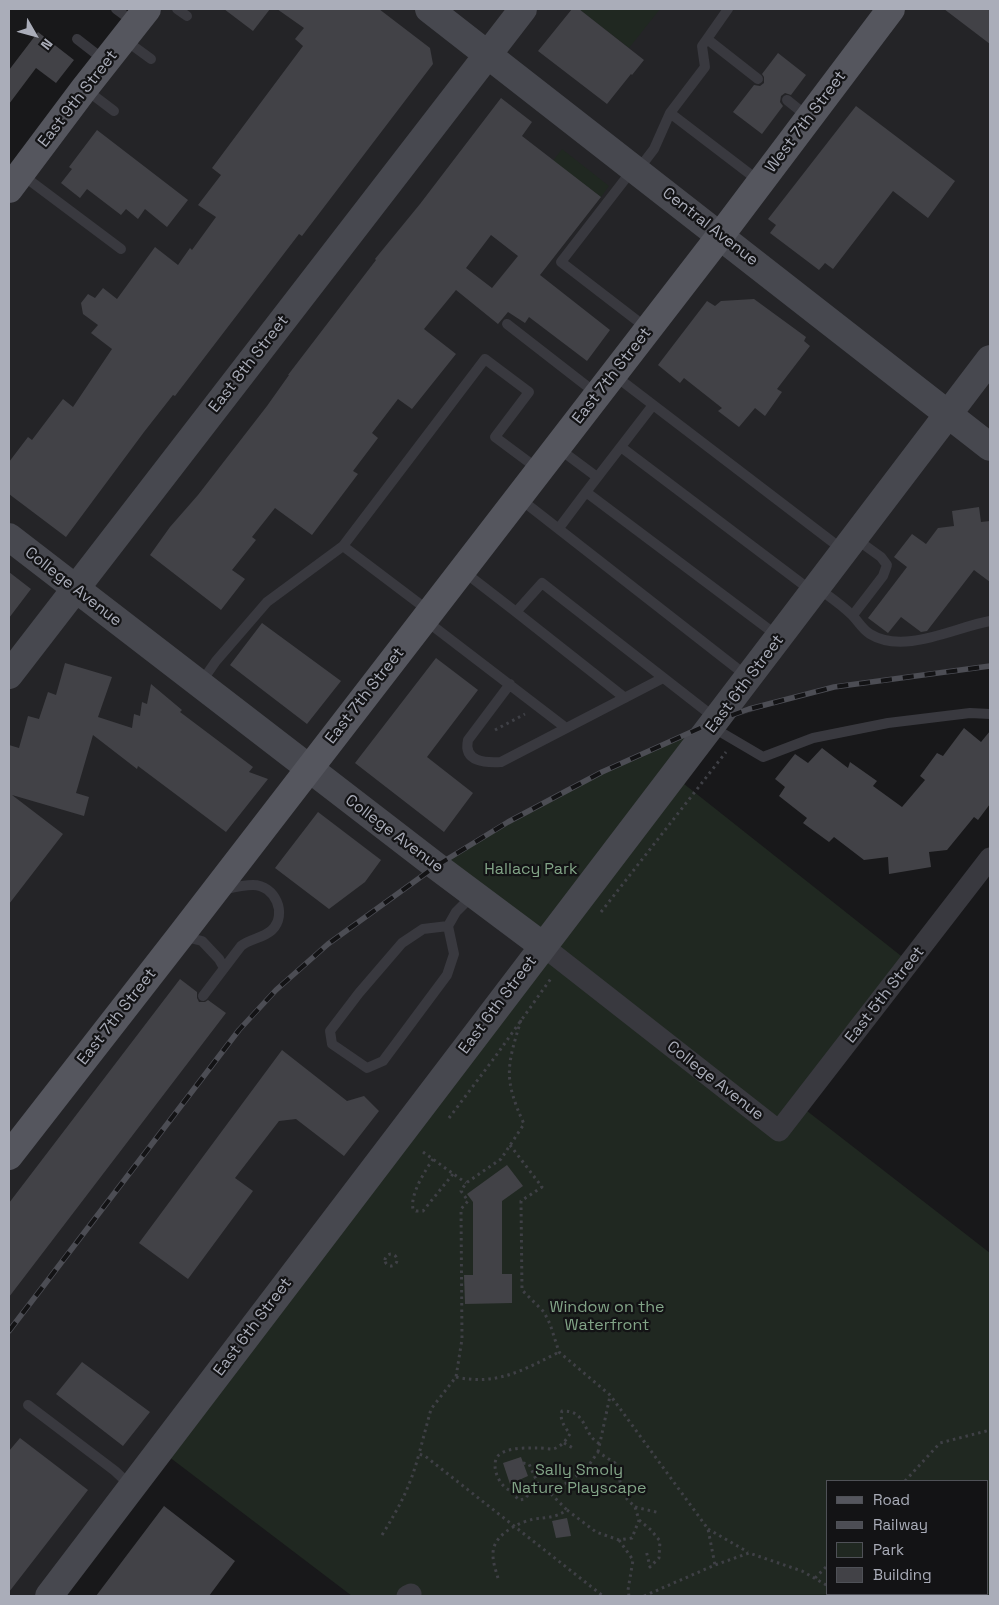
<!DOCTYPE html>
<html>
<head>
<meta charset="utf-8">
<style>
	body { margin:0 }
	#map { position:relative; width:999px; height:1605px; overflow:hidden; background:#18181a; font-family:"Space Grotesk",sans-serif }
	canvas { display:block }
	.frame { position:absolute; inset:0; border:10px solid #aaadb9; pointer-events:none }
	.legend { position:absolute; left:826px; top:1480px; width:162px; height:115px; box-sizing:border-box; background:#131315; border:1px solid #4f5157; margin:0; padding:6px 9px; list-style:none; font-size:15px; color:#aaadb9 }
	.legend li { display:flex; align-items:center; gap:10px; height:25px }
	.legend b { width:25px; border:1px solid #4f5157 }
	.north { position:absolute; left:10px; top:10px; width:50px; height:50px; -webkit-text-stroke:4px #131315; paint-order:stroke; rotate:128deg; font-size:14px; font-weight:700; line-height:20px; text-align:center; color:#aaadb9 }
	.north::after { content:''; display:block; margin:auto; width:18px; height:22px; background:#aaadb9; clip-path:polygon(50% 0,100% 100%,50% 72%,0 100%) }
</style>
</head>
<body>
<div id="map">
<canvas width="999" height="1605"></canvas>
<div class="frame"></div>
<ul class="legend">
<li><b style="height:6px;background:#55565e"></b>Road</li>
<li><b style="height:6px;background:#4c4d54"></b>Railway</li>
<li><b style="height:14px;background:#202821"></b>Park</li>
<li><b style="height:14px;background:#424247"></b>Building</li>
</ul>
<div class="north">N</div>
</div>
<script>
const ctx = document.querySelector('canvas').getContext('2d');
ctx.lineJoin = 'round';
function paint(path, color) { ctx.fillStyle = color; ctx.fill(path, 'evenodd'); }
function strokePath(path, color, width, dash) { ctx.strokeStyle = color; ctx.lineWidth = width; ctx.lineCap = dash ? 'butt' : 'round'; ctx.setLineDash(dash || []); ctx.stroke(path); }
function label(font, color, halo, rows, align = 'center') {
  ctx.font = font + ' "Space Grotesk",sans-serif'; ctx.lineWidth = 4.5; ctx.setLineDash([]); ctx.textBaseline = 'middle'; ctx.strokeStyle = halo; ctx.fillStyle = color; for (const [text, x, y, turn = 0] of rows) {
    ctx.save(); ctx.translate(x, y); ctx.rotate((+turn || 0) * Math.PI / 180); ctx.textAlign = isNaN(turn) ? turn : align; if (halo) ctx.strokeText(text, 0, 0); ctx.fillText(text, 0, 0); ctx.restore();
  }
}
paint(new Path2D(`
	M 147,9 L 990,9 L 990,666 L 834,687 L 712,724 L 49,1596 L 9,1596 L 9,189 Z`), '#242427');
paint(new Path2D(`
	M 579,9 L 660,9 L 629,48 Z
	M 562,149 L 609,186 L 601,197 L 553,161 Z
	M 712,724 L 541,944 L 436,866 L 508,822 L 602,772 Z
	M 674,776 L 910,963 L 798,1104 L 990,1253 L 990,1596 L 352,1596 L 160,1450 ZM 828,1481 L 988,1481 L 988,1594 L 828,1594 Z`), '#202821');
paint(new Path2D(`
	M 224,9 L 270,9 L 253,31 Z
	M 277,9 L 379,9 L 430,48 L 433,64 L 302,236 L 299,234 L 175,396 L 173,395 L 144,432 L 66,537 L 9,494 L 9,462 L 28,437 L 32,440 L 63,399 L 73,407 L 112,349 L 91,333 L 98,325 L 83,314 L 81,303 L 88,294 L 95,298 L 103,288 L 117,299 L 155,247 L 178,265 L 190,248 L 192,250 L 216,217 L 198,205 L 221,175 L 212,168 L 303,46 L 295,39 L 304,28 Z
	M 572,9 L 579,9 L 644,60 L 632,75 L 631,74 L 607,104 L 538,51 Z
	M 944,9 L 990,9 L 990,44 Z
	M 38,32 L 74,60 L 56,83 L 36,68 L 9,104 L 9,70 Z
	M 778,53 L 806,75 L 791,95 L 785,93 L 781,96 L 780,102 L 783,106 L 762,134 L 733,112 L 754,85 L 760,86 L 764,83 L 764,77 L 762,74 Z
	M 501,98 L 532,122 L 522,136 L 601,197 L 540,275 L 610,330 L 587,361 L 529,317 L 525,323 L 508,312 L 498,324 L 456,290 L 424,329 L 456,354 L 412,409 L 398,399 L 372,433 L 378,438 L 353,471 L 358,474 L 312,535 L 275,508 L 252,537 L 256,540 L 232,570 L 245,579 L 221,610 L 150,555 L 170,527 L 198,495 L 267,406 L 289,375 L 288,375 L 376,260 L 375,259 L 420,204 ZM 491,235 L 518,256 L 492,288 L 466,268 Z
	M 856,106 L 955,181 L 928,218 L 893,191 L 833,269 L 825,263 L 819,270 L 770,233 L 776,225 L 768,219 Z
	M 97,130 L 188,200 L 167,227 L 145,209 L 138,219 L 126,209 L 121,215 L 87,189 L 80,198 L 61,183 L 72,169 L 69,167 Z
	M 754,299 L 806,337 L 804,341 L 810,346 L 777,389 L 782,392 L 765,416 L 755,408 L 739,427 L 718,411 L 722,408 L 684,378 L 680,383 L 658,365 L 707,301 L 715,306 L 721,301 Z
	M 979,507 L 981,522 L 990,521 L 990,582 L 974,570 L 927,631 L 921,632 L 901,617 L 888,633 L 868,618 L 907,567 L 894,557 L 912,534 L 926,544 L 938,528 L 954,526 L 952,511 Z
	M 9,572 L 31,589 L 9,618 Z
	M 262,623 L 341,681 L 307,724 L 230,665 Z
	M 436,658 L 478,690 L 427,757 L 473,793 L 444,832 L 355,763 Z
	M 65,663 L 112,677 L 98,717 L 132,728 L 134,714 L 140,716 L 142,702 L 147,704 L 151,684 L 182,710 L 180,712 L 253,767 L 249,772 L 268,779 L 226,832 L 138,766 L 137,769 L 93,735 L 76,793 L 89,797 L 84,816 L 12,795 L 63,834 L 9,904 L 9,745 L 19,748 L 28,716 L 39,719 L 48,692 L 56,695 Z
	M 964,728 L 981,742 L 990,731 L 990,804 L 978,820 L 974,817 L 947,850 L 929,852 L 931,867 L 889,874 L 888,857 L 864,860 L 834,837 L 829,842 L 803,823 L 807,818 L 779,796 L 785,787 L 775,779 L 795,754 L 808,763 L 822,748 L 848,768 L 850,762 L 877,781 L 873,786 L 902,807 L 925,780 L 920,776 L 937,753 L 943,756 Z
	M 318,812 L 381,860 L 365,882 L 329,909 L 275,868 Z
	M 180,979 L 197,992 L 197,998 L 199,1002 L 205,1002 L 208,1000 L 226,1013 L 9,1297 L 9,1203 Z
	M 282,1050 L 347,1101 L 364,1096 L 379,1111 L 344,1156 L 296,1119 L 279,1121 L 235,1178 L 253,1191 L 188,1279 L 139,1243 Z
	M 507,1165 L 523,1186 L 502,1201 L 502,1274 L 512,1274 L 512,1303 L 465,1304 L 464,1275 L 473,1275 L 473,1202 L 467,1194 Z
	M 82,1362 L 150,1412 L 123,1446 L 56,1394 Z
	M 20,1438 L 88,1490 L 9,1592 L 9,1451 Z
	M 521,1457 L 528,1476 L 510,1484 L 503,1463 Z
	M 164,1506 L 235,1561 L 209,1596 L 96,1596 Z
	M 567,1518 L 571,1536 L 556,1538 L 552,1521 Z`), '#424247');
strokePath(new Path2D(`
	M 495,730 L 525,714
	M 601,912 L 726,752
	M 521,1020 C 507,1066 503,1078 524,1124 L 501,1159 L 466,1183 L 461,1191 L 468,1201 L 461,1209 L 462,1339 L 456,1377 L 431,1409 L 419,1454 L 425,1456 L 603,1596
	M 449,1118 L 495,1057 L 552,977
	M 510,1145 L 542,1187 L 521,1201 L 522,1290 L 544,1312 L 550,1324 L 559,1352 L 610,1395 L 708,1529 L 715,1565
	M 423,1152 L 466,1183
	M 433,1159 C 425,1171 410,1194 413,1209 L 416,1211 L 423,1211 L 453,1174
	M385 1260a6 6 0 1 1 12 0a6 6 0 1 1-12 0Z
	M 456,1377 C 496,1386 524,1370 559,1352
	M 564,1443 L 573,1448
	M 598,1452 L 610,1396
	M 523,1463 L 529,1464 L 539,1486
	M 905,1481 L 940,1443 L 990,1430
	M 513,1491 L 514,1495 L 519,1500 L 525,1499 L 528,1495 L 528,1490
	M 551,1494 L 539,1486 C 529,1490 519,1494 509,1490 C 498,1485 489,1462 500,1454 C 511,1447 526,1448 538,1448 C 543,1448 549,1449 553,1449 C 561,1447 566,1440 570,1434 C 565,1427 559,1420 562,1411 C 588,1410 582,1435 600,1444
	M 635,1507 L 660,1513
	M 639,1520 L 651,1530 L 660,1541 L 659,1558 L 650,1567 L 646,1550
	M 708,1529 L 748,1552
	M 382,1535 C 400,1506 410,1487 419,1454
	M 619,1540 L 633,1560 L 628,1590 L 629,1596
	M 498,1578 C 495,1568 491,1557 494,1547 C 499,1532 520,1522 534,1519 C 548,1517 555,1518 567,1510 L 596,1532 L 619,1540 L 632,1538 L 639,1520 L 635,1507 L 624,1496 L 615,1463 L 598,1452 L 586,1469 L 551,1494 L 567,1510
	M 815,1578 L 828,1565
	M 837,1594 L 840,1596
	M 644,1596 L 715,1565 L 749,1553 L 802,1571 L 828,1586`), '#3f4046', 3, [2.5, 4]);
strokePath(new Path2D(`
	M 116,9 L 135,23
	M 177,9 L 187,16
	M 77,39 L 104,60
	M 707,39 L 758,79
	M 125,40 L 151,59
	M 85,89 L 114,111
	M 787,100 L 808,117
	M 670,113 L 705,67 L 702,46 L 728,9
	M 633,169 L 561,262 L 648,329
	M 638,170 L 654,149 L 670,113 L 759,181
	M 21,174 L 121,249
	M 507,324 L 597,394
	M 614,375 L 843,550
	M 653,405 L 586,492 L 779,637
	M 621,447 L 813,592
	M 558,448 L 597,477
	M 519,498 L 748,677
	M 559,528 L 586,492
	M 463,571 L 516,612
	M 818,588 C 830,597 842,605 852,615 C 858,621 862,629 870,634 C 904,655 955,627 990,621
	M 429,611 L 343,546 L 485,359 L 529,392 L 495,437 L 538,469
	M 853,615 L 883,576 L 887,565 L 881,557 L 856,539
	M 425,620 L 566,728
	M 200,684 L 216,661 L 267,602 L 343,546
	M 510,684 L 468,740 C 463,762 486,763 501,762 L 663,678
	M 625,698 L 516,612 L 542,583 L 715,718
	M 712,727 L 763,757 L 813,738 L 888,723 L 970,713 L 990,714
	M 448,926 L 423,929 L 402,943 L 359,993 L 330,1031 L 332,1044 L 367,1068 L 383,1061 L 447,975 L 454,954 L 448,926 L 456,912 L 473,895
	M 182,936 L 202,941 L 219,959 L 224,968
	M 203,996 L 241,946 C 251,938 262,939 272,930 C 288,914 275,885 253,885 C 243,885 231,888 222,890
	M 28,1405 L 115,1471 L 131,1486`), '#39393f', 10);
strokePath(new Path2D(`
	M 543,946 L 779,1131 L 990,858
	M 407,1596 L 411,1594`), '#39393f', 21);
strokePath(new Path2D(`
	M 429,9 L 990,447
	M 9,537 L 436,866 L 543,946
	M 9,675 L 523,9
	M 49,1596 C 361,1183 677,772 990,359`), '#47484f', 28);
strokePath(new Path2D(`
	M 9,189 L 84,89 L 147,9
	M 9,1156 L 181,935 L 720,236 L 891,9`), '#55565e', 28);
const rail = new Path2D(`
	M 9,1331 L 239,1030 L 276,990 L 328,944 L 436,866 L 508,822 L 602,772 L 718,720 L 749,709 L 834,687 L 990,666`);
strokePath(rail, '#4c4d54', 5.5);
strokePath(rail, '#131315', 4, [11]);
label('16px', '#aaadb9', '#131315', [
	["East 9th Street",78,99,-52],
	["West 7th Street",806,122,-53],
	["Central Avenue",710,227,38],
	["East 8th Street",249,364,-52],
	["East 7th Street",612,376,-52],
	["College Avenue",73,587,38],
	["East 6th Street",745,684,-53],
	["East 7th Street",365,696,-52],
	["College Avenue",394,834,37],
	["East 5th Street",885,995,-52],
	["East 6th Street",498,1005,-53],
	["East 7th Street",117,1017,-52],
	["College Avenue",715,1081,38],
	["East 6th Street",253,1327,-53]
]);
label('16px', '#82a487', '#131315', [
	["Hallacy Park",531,870],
	["Window on the",607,1308],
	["Waterfront",607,1326],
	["Sally Smoly",579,1471],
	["Nature Playscape",579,1489]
]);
</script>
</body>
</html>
